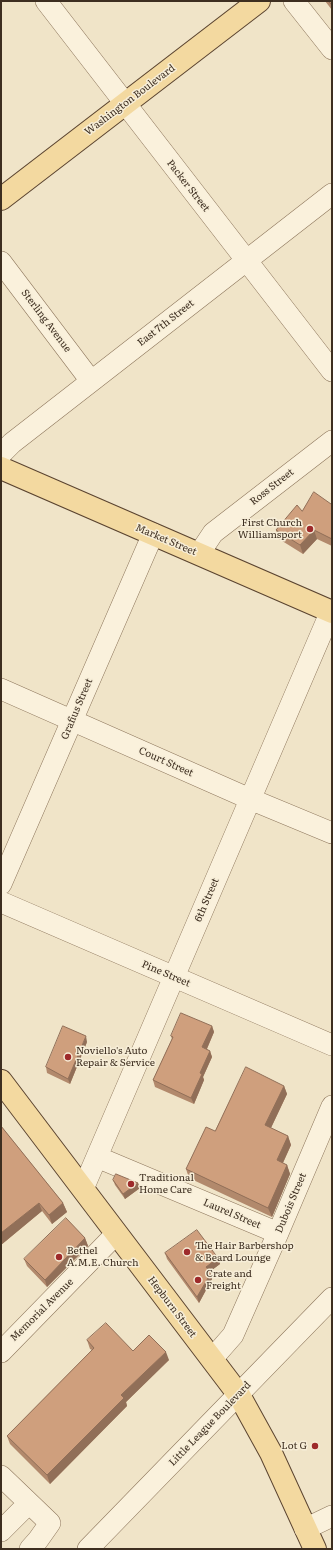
<!DOCTYPE html>
<html>
<head>
<meta charset="utf-8">
<style>
	body { margin:0 }
	#map { position:relative; width:333px; height:1550px; overflow:hidden; background:#f0e4c8; font-family:Literata,serif }
	canvas { display:block }
	.frame { position:absolute; inset:0; border:2px solid #3d2e20; pointer-events:none }
</style>
</head>
<body>
<div id="map">
<canvas width="333" height="1550"></canvas>
<div class="frame"></div>
</div>
<script>
const ctx = document.querySelector('canvas').getContext('2d');
ctx.lineJoin = 'round';
function strokePath(path, color, width, dash) { ctx.strokeStyle = color; ctx.lineWidth = width; ctx.lineCap = dash ? 'butt' : 'round'; ctx.setLineDash(dash || []); ctx.stroke(path); }
function paint(path, color) { ctx.fillStyle = color; ctx.fill(path, 'evenodd'); }
function label(font, color, halo, rows, align = 'center') {
  ctx.font = font + ' Literata,serif'; ctx.lineWidth = 3; ctx.setLineDash([]); ctx.textBaseline = 'middle'; ctx.strokeStyle = halo; ctx.fillStyle = color; for (const [text, x, y, turn = 0] of rows) {
    ctx.save(); ctx.translate(x, y); ctx.rotate((+turn || 0) * Math.PI / 180); ctx.textAlign = isNaN(turn) ? turn : align; if (halo) ctx.strokeText(text, 0, 0); ctx.fillText(text, 0, 0); ctx.restore();
  }
}
const minor = new Path2D(`
	M 46,1 L 332,371
	M 294,1 L 332,49
	M 1,262 L 91,381
	M 1,454 L 12,443 L 332,194
	M 199,554 L 213,533 L 332,441
	M 1,689 L 250,799 L 332,833
	M 1,884 L 153,534
	M 1,902 L 332,1045
	M 97,1157 L 278,1233
	M 83,1189 L 331,611
	M 1,1352 L 116,1234
	M 212,1359 L 233,1335 L 278,1233 L 332,1106
	M 1,1476 L 50,1523 L 38,1540 L 30,1549
	M 305,1529 L 332,1516
	M 1,1531 L 29,1503
	M 88,1549 L 332,1298`);
const major = new Path2D(`
	M 1,199 L 259,1
	M 1,468 L 332,612
	M 1,1081 L 239,1395 L 271,1453 L 315,1549`);
strokePath(minor, '#8d765c', 22);
strokePath(major, '#5b4430', 24);
strokePath(minor, '#faf1dc', 21);
strokePath(major, '#f3d9a0', 22);
paint(new Path2D(`
	M 325,1 L 332,1 L 332,10 Z
	M 332,502 L 332,546 L 317,539 L 303,554 L 279,539 L 276,530 L 302,511 L 331,504 Z
	M 212,1026 L 214,1032 L 207,1049 L 210,1051 L 212,1057 L 203,1077 L 204,1080 L 194,1104 L 155,1087 L 153,1080 L 172,1039 L 171,1036 Z
	M 87,1042 L 70,1084 L 47,1073 L 46,1067 Z
	M 284,1086 L 287,1094 L 271,1128 L 288,1136 L 291,1145 L 283,1163 L 287,1165 L 290,1174 L 272,1217 L 189,1178 L 186,1169 L 215,1131 Z
	M 1,1126 L 63,1203 L 67,1212 L 52,1224 L 42,1211 L 1,1245 Z
	M 113,1180 L 138,1183 L 140,1188 L 125,1199 L 115,1185 Z
	M 85,1238 L 88,1246 L 47,1287 L 27,1266 L 24,1259 Z
	M 165,1253 L 218,1258 L 220,1264 L 209,1272 L 212,1279 L 199,1303 L 167,1259 Z
	M 87,1340 L 133,1351 L 169,1360 L 126,1402 L 127,1406 L 50,1484 L 10,1444 L 7,1436 L 92,1350 L 90,1349 Z`), '#b2896c');
paint(new Path2D(`
	M 314,530 L 317,539 L 303,554 L 300,545 Z
	M 212,1026 L 214,1032 L 205,1053 L 202,1047 Z
	M 86,1036 L 87,1042 L 70,1084 L 68,1079 Z
	M 210,1051 L 212,1057 L 203,1077 L 204,1080 L 194,1104 L 191,1098 L 200,1073 Z
	M 284,1086 L 287,1094 L 268,1134 L 265,1125 Z
	M 288,1136 L 291,1145 L 280,1169 L 277,1160 Z
	M 287,1165 L 290,1174 L 272,1217 L 268,1208 Z
	M 138,1183 L 140,1188 L 125,1199 L 123,1194 Z
	M 39,1203 L 42,1211 L 1,1245 L 1,1233 Z
	M 63,1203 L 67,1212 L 52,1224 L 49,1215 Z
	M 85,1238 L 88,1246 L 47,1287 L 45,1280 Z
	M 218,1258 L 220,1264 L 208,1273 L 206,1267 Z
	M 211,1273 L 212,1279 L 199,1303 L 197,1297 Z
	M 166,1352 L 169,1360 L 126,1402 L 127,1406 L 50,1484 L 47,1475 L 121,1395 Z`), '#916f58');
const building = new Path2D(`
	M 329,1 L 332,1 L 332,5 Z
	M 314,492 L 331,504 L 332,502 L 332,539 L 314,530 L 300,545 L 276,530 L 297,505 L 302,511 Z
	M 181,1013 L 212,1026 L 202,1047 L 210,1051 L 200,1073 L 202,1074 L 191,1098 L 153,1080 L 173,1037 L 171,1036 Z
	M 63,1026 L 86,1036 L 68,1079 L 46,1067 Z
	M 246,1067 L 284,1086 L 265,1125 L 288,1136 L 277,1160 L 287,1165 L 268,1208 L 186,1169 L 206,1127 L 215,1131 Z
	M 1,1126 L 63,1203 L 49,1215 L 39,1203 L 1,1233 Z
	M 116,1174 L 138,1183 L 123,1194 L 113,1180 Z
	M 66,1218 L 85,1238 L 45,1280 L 24,1259 Z
	M 197,1230 L 218,1258 L 206,1267 L 211,1273 L 197,1297 L 165,1253 Z
	M 106,1323 L 133,1351 L 149,1335 L 166,1352 L 121,1395 L 124,1398 L 47,1475 L 7,1436 L 94,1348 L 87,1340 Z`);
paint(building, '#cf9f7d');
strokePath(building, '#916f58', 1);
for (const [x, y, r, color] of [
	[310,529,4,"#9e2a2b"],
	[68,1057,4,"#9e2a2b"],
	[131,1184,4,"#9e2a2b"],
	[187,1252,4,"#9e2a2b"],
	[59,1257,4,"#9e2a2b"],
	[198,1280,4,"#9e2a2b"],
	[315,1446,4,"#9e2a2b"]
]) { const dot = new Path2D(); dot.arc(x, y, r, 0, 2 * Math.PI); ctx.fillStyle = color; ctx.fill(dot); strokePath(dot, '#f7eed8', 1.5); }
label('10px', '#3d2e20', '#f7eed8', [
	["Washington Boulevard",130,100,-37],
	["Packer Street",188,186,52],
	["Sterling Avenue",46,321,53],
	["East 7th Street",166,323,-38],
	["Ross Street",272,487,-38],
	["Market Street",166,540,23],
	["Grafius Street",77,709,-67],
	["Court Street",166,762,24],
	["6th Street",207,900,-67],
	["Pine Street",166,974,23],
	["Dubois Street",291,1203,-67],
	["Laurel Street",232,1214,23],
	["Hepburn Street",172,1307,53],
	["Memorial Avenue",42,1310,-45],
	["Little League Boulevard",210,1424,-46]
]);
label('10px', '#3d2e20', '#f7eed8', [
	["First Church",302,523,"right"],
	["Williamsport",302,535,"right"],
	["Noviello's Auto",76,1051],
	["Repair & Service",76,1063],
	["Traditional",139,1178],
	["Home Care",139,1190],
	["The Hair Barbershop",195,1246],
	["& Beard Lounge",195,1258],
	["Bethel",67,1251],
	["A.M.E. Church",67,1263],
	["Crate and",206,1274],
	["Freight",206,1286],
	["Lot G",307,1446,"right"]
], 'left');
</script>
</body>
</html>
